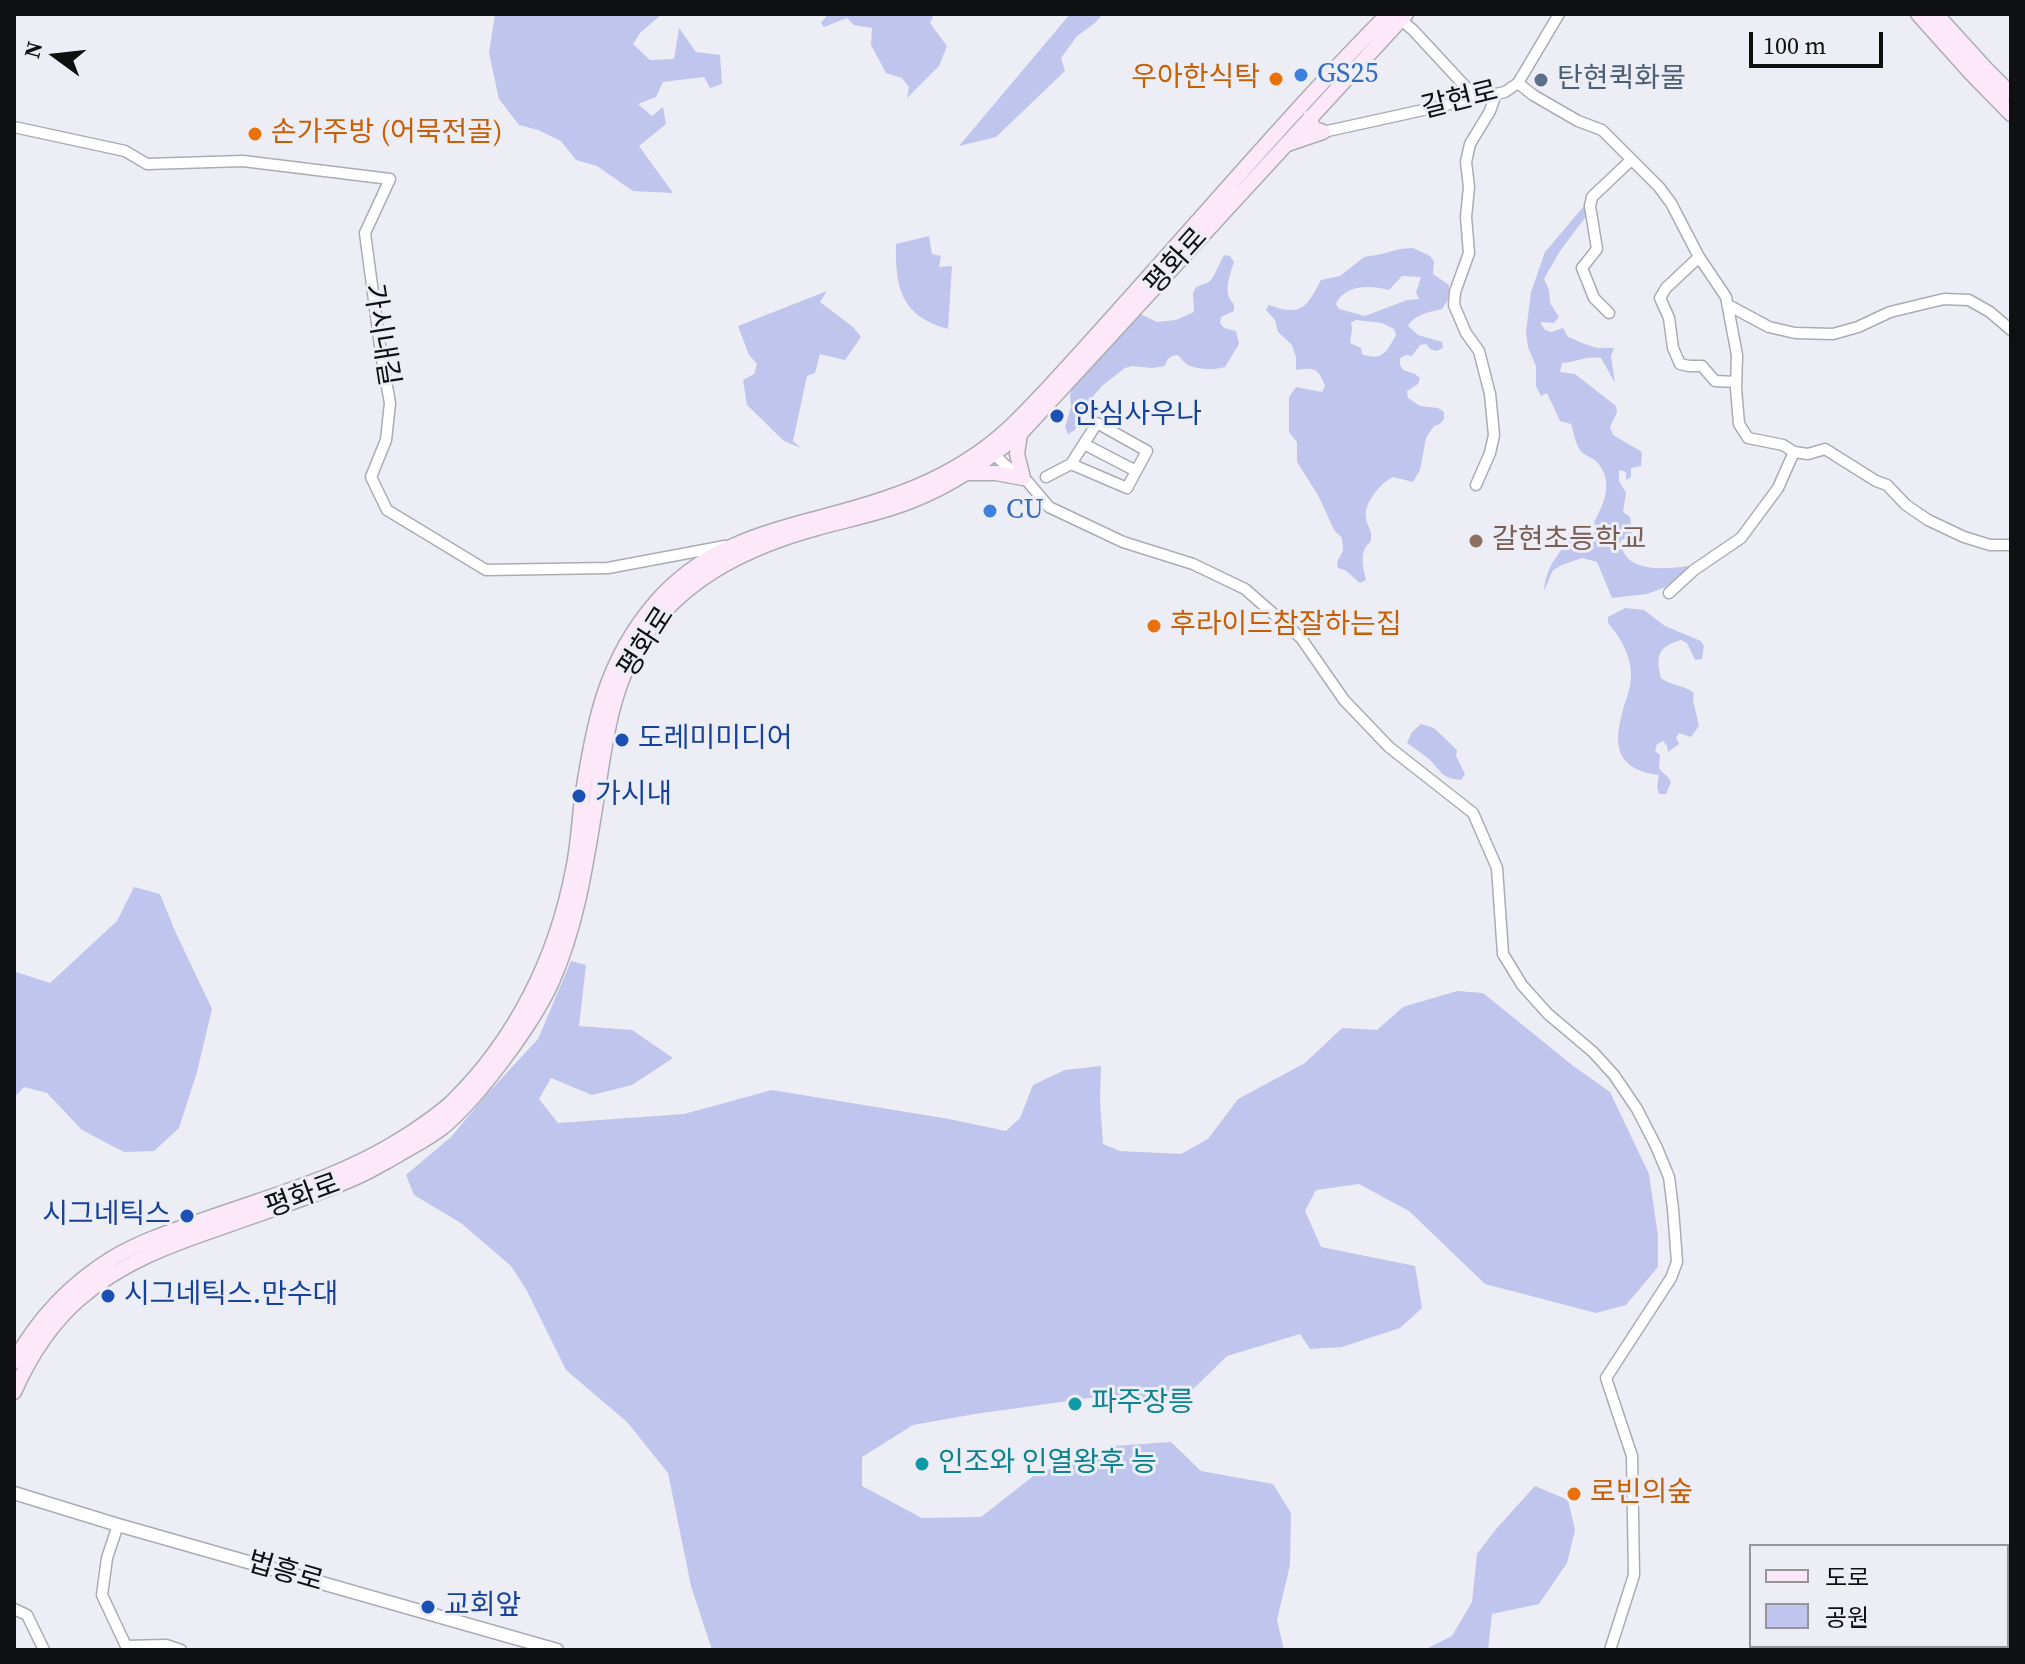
<!DOCTYPE html>
<html>
<head>
<meta charset="utf-8">
<style>
	body { margin:0 }
	#map { position:relative; width:2025px; height:1664px; overflow:hidden; background:#edeef5; font-family:"Source Serif 4","Noto Sans KR",serif }
	canvas { display:block }
	.frame { position:absolute; inset:0; border:16px solid #0f1012; pointer-events:none }
	.legend { position:absolute; left:1749px; top:1544px; width:260px; height:104px; box-sizing:border-box; background:#edeef5; border:2px solid #94959a; margin:0; padding:10px 14px; list-style:none; font-size:24px; color:#0f1012 }
	.legend li { display:flex; align-items:center; gap:16px; height:40px }
	.legend b { width:40px; border:2px solid #94959a }
	.north { position:absolute; left:16px; top:16px; width:80px; height:80px; -webkit-text-stroke:6px #edeef5; paint-order:stroke; rotate:285deg; font-size:22px; font-weight:700; line-height:32px; text-align:center; color:#0f1012 }
	.north::after { content:''; display:block; margin:auto; width:28px; height:36px; background:#0f1012; clip-path:polygon(50% 0,100% 100%,50% 72%,0 100%) }
	.scale { position:absolute; left:1749px; top:32px; width:134px; height:36px; box-sizing:border-box; border:4px solid #0f1012; border-top:0; padding-left:10px; font-size:24px; line-height:28px; white-space:nowrap; color:#0f1012; -webkit-text-stroke:6px #edeef5; paint-order:stroke }
</style>
</head>
<body>
<div id="map">
<canvas width="2025" height="1664"></canvas>
<div class="frame"></div>
<ul class="legend">
<li><b style="height:10px;background:#fce8f8"></b>도로</li>
<li><b style="height:22px;background:#bfc5ec"></b>공원</li>
</ul>
<div class="north">N</div>
<div class="scale">100 m</div>
</div>
<script>
const ctx = document.querySelector('canvas').getContext('2d');
ctx.lineJoin = 'round';
function paint(path, color) { ctx.fillStyle = color; ctx.fill(path, 'evenodd'); }
function strokePath(path, color, width, dash) { ctx.strokeStyle = color; ctx.lineWidth = width; ctx.lineCap = dash ? 'butt' : 'round'; ctx.setLineDash(dash || []); ctx.stroke(path); }
function label(font, color, halo, rows, align = 'center') {
  ctx.font = font + ' "Source Serif 4","Noto Sans KR",serif'; ctx.lineWidth = 6; ctx.setLineDash([]); ctx.textBaseline = 'middle'; ctx.strokeStyle = halo; ctx.fillStyle = color; for (const [text, x, y, turn = 0] of rows) {
    ctx.save(); ctx.translate(x, y); ctx.rotate((+turn || 0) * Math.PI / 180); ctx.textAlign = isNaN(turn) ? turn : align; if (halo) ctx.strokeText(text, 0, 0); ctx.fillText(text, 0, 0); ctx.restore();
  }
}
paint(new Path2D(`
	M 495,14 L 662,14 L 640,33 L 633,44 L 650,60 L 674,59 L 679,28 L 696,52 L 720,55 L 722,84 L 710,88 L 704,77 L 663,82 L 656,97 L 638,104 L 652,116 L 663,107 L 666,124 L 639,146 L 673,193 L 633,191 L 597,166 L 576,160 L 561,141 L 538,130 L 519,125 L 499,99 L 489,53 Z
	M 828,14 L 934,14 L 930,23 L 947,46 L 939,66 L 907,98 L 909,87 L 902,78 L 886,73 L 871,45 L 872,28 L 854,25 L 847,18 L 824,27 L 821,23 Z
	M 1070,14 L 1103,14 L 1095,23 L 1077,36 L 1061,58 L 1065,71 L 996,137 L 959,146 Z
	M 1584,206 L 1587,212 L 1584,219 L 1560,251 L 1544,279 L 1549,290 L 1550,303 L 1559,317 L 1554,323 L 1540,322 L 1545,330 L 1551,332 L 1563,328 L 1568,337 C 1577,340 1585,345 1594,347 C 1600,349 1607,347 1614,348 L 1611,356 L 1615,383 L 1601,358 C 1583,356 1579,362 1562,363 L 1560,372 L 1575,374 L 1616,406 L 1617,412 L 1610,427 L 1613,435 L 1642,452 L 1641,466 L 1631,468 L 1631,477 L 1626,480 L 1626,472 L 1619,470 L 1619,481 L 1626,493 L 1623,512 L 1630,517 L 1632,536 L 1621,540 C 1622,577 1673,568 1697,565 L 1666,587 L 1647,594 L 1612,598 L 1597,562 L 1582,558 L 1562,565 L 1553,570 L 1544,591 C 1546,567 1557,555 1572,537 L 1587,541 L 1596,531 L 1594,522 C 1605,502 1614,480 1596,461 C 1591,457 1583,455 1580,450 C 1575,443 1574,432 1571,424 L 1560,421 L 1547,393 L 1541,396 L 1536,386 L 1536,366 L 1528,347 L 1526,332 L 1531,292 L 1545,252 Z
	M 929,236 L 932,254 L 941,256 L 939,267 L 952,266 L 948,329 C 901,316 895,288 896,244 Z
	M 1413,248 L 1430,256 L 1434,261 L 1433,274 L 1449,285 L 1449,298 L 1442,309 C 1430,312 1415,314 1408,326 L 1418,335 L 1442,342 L 1443,348 L 1437,351 L 1430,349 L 1426,344 L 1420,345 L 1412,356 L 1406,355 L 1400,358 L 1400,365 L 1403,370 L 1415,374 L 1420,378 L 1418,384 L 1407,391 L 1408,398 L 1420,406 L 1438,408 L 1444,412 L 1444,419 L 1440,424 L 1434,426 L 1426,438 L 1420,470 L 1413,482 L 1393,477 C 1380,483 1363,504 1366,519 C 1367,525 1372,531 1371,537 C 1371,545 1368,542 1365,548 C 1360,559 1364,569 1366,580 L 1360,583 L 1345,570 L 1338,568 L 1337,562 L 1343,551 L 1342,538 L 1334,530 L 1318,495 L 1297,462 L 1297,442 L 1289,432 L 1289,397 L 1296,387 L 1322,392 L 1325,386 C 1318,368 1315,367 1296,370 L 1296,357 L 1292,345 L 1278,332 L 1275,320 L 1266,310 L 1269,305 C 1302,317 1306,308 1321,280 L 1340,276 L 1364,257 L 1382,254 L 1400,249 ZM 1402,276 L 1421,277 L 1416,293 L 1419,299 L 1407,300 L 1365,316 L 1339,309 L 1336,304 C 1345,284 1370,285 1389,290 ZM 1356,320 L 1382,323 L 1394,329 L 1396,335 C 1387,351 1383,362 1362,354 L 1361,348 L 1350,343 L 1352,329 L 1351,323 Z
	M 1224,255 L 1230,256 L 1234,262 C 1230,275 1222,294 1234,304 L 1234,311 L 1221,317 L 1220,323 L 1224,328 L 1236,331 L 1239,344 L 1225,367 C 1215,370 1198,370 1188,365 C 1184,363 1181,358 1178,355 C 1170,356 1167,358 1165,366 L 1152,368 L 1132,366 L 1125,368 L 1103,385 L 1089,401 L 1075,430 L 1068,434 L 1065,427 L 1071,407 L 1070,395 L 1072,389 L 1138,313 L 1157,322 L 1176,320 L 1194,312 L 1193,293 L 1196,287 L 1209,282 L 1213,277 Z
	M 827,291 L 820,302 L 853,327 L 861,337 L 845,360 L 820,354 L 815,373 L 807,376 L 793,441 L 801,448 L 784,441 L 747,405 L 743,380 L 754,374 L 757,364 L 749,355 L 738,326 Z
	M 1625,608 L 1644,610 L 1665,626 L 1701,641 L 1704,646 L 1702,659 L 1695,660 L 1687,643 L 1681,640 C 1657,647 1656,656 1661,678 C 1671,686 1682,684 1694,693 L 1693,700 L 1699,726 L 1691,737 L 1679,733 L 1676,738 L 1679,744 L 1668,752 L 1667,746 L 1663,741 L 1657,744 L 1655,751 L 1660,755 L 1659,768 C 1663,774 1668,775 1671,782 L 1666,794 L 1659,794 L 1657,787 L 1659,775 C 1620,770 1612,750 1622,714 C 1625,701 1630,692 1631,678 C 1632,657 1621,638 1608,623 L 1608,617 Z
	M 1421,724 L 1434,728 L 1457,750 L 1456,756 L 1465,774 L 1461,780 C 1441,778 1442,772 1429,759 C 1422,753 1414,748 1407,743 L 1412,732 Z
	M 134,887 L 160,894 L 175,931 L 212,1009 L 197,1072 L 179,1128 L 154,1151 L 124,1152 L 82,1130 L 47,1093 L 24,1087 L 14,1098 L 14,967 L 16,972 L 50,983 L 117,921 Z
	M 571,961 L 586,965 L 579,1026 L 632,1030 L 673,1058 L 632,1085 L 592,1095 L 551,1078 L 539,1099 L 558,1123 L 684,1114 L 772,1090 L 949,1119 L 1006,1131 L 1020,1118 L 1033,1085 L 1065,1070 L 1101,1066 L 1100,1101 L 1103,1144 L 1120,1151 L 1181,1154 L 1208,1139 L 1238,1099 L 1305,1063 L 1342,1028 L 1377,1030 L 1403,1007 L 1457,991 L 1483,993 L 1572,1065 L 1610,1092 L 1649,1174 L 1658,1236 L 1658,1267 L 1626,1305 L 1596,1313 L 1485,1284 L 1409,1211 L 1359,1184 L 1316,1190 L 1305,1211 L 1321,1247 L 1415,1266 L 1422,1308 L 1400,1328 L 1342,1347 L 1310,1349 L 1300,1334 L 1227,1356 L 1178,1404 L 1135,1406 L 1097,1397 L 975,1414 L 913,1425 L 862,1457 L 862,1486 L 922,1518 L 981,1517 L 1036,1474 L 1113,1446 L 1171,1442 L 1201,1471 L 1273,1484 L 1291,1513 L 1290,1565 L 1277,1620 L 1284,1650 L 712,1650 L 691,1586 L 668,1473 L 627,1422 L 566,1370 L 526,1289 L 511,1266 L 461,1223 L 414,1195 L 406,1175 L 451,1137 L 487,1094 L 538,1039 Z
	M 1535,1486 L 1568,1500 L 1575,1530 L 1567,1563 L 1539,1604 L 1492,1614 L 1488,1650 L 1424,1650 L 1452,1636 L 1472,1602 L 1477,1554 L 1496,1529 Z`), '#bfc5ec');
const minor = new Path2D(`
	M 1394,14 L 1413,30 L 1476,98
	M 1518,83 L 1533,95 L 1578,121 L 1602,130 L 1659,187 L 1671,203 L 1699,257 L 1726,297 L 1737,355 L 1736,388 L 1739,424 L 1748,438 L 1783,445 L 1794,452 L 1808,454 L 1825,449 L 1876,481 L 1887,485 L 1906,505 L 1928,520 L 1964,537 L 1990,545 L 2011,545
	M 14,127 L 125,151 L 147,164 L 243,161 L 390,179 L 365,233 L 381,353 L 390,403 L 386,440 L 371,477 L 387,510 L 486,570 L 608,568 L 725,546
	M 1323,132 L 1505,92 L 1518,83 L 1559,14
	M 1699,257 L 1666,288 L 1660,298 L 1669,318 L 1673,348 L 1680,364 L 1689,366 L 1702,366 L 1715,381 L 1736,382
	M 1728,305 L 1769,327 L 1795,333 L 1833,334 L 1858,327 L 1890,312 L 1944,299 L 1969,300 L 1990,312 L 2011,330
	M 1609,313 L 1594,298 L 1582,268 L 1597,249 L 1590,206 L 1592,197 L 1630,161
	M 1084,444 L 1136,471
	M 991,451 L 1004,464 L 1028,482 L 1049,507 L 1123,542 L 1193,564 L 1245,589 L 1301,638 L 1344,700 L 1389,747 L 1473,813 L 1497,868 L 1503,954 L 1522,985 L 1548,1014 L 1593,1052 L 1614,1075 L 1637,1109 L 1656,1146 L 1669,1177 L 1673,1209 L 1677,1262 L 1671,1278 L 1606,1378 L 1632,1456 L 1634,1575 L 1610,1650
	M 1046,477 L 1071,464 L 1097,423 L 1147,451 L 1127,488 L 1071,464
	M 1476,485 L 1490,453 L 1494,435 L 1490,394 L 1479,351 L 1466,333 L 1454,305 L 1455,292 L 1469,253 L 1466,217 L 1469,187 L 1466,162 L 1470,144 L 1490,111 L 1496,94
	M 1669,593 L 1694,570 L 1741,538 L 1778,488 L 1794,452
	M 118,1525 L 107,1558 L 102,1595 L 126,1646 L 166,1645 L 181,1650
	M 14,1609 L 27,1615 L 44,1650`);
const tertiary = new Path2D(`
	M 14,1493 L 118,1525 L 557,1650`);
const secondary = new Path2D(`
	M 1918,14 L 1970,72 L 2011,114
	M 1936,14 L 1986,69 L 2011,94
	M 1288,144 L 1323,132 L 1313,128 L 1310,117
	M 968,473 L 996,473 L 1023,478 L 1017,454 L 1020,434
	M 14,1362 C 37,1320 71,1284 111,1259 C 137,1243 166,1233 195,1223 C 266,1197 339,1179 403,1138 C 420,1127 437,1116 452,1102 C 516,1039 556,958 573,870 C 578,847 579,823 582,799 C 593,725 605,661 656,602 C 720,528 809,527 895,495 C 926,484 958,468 985,448 C 1010,430 1030,407 1051,385 C 1077,357 1102,329 1127,301 C 1213,205 1297,106 1388,14
	M 14,1392 C 29,1358 50,1325 78,1300 C 121,1262 172,1244 225,1226 C 269,1210 315,1196 359,1176 C 372,1170 385,1162 398,1155 C 413,1146 429,1138 443,1127 C 466,1108 485,1084 503,1060 C 521,1036 538,1011 551,984 C 577,926 586,864 596,802 C 605,743 611,681 648,631 C 690,575 751,546 817,528 C 849,519 881,513 911,501 C 953,485 985,461 1020,434 L 1406,14`);
strokePath(minor, '#abacb3', 13);
strokePath(tertiary, '#abacb3', 15);
strokePath(secondary, '#abacb3', 17);
strokePath(minor, '#fff', 10);
strokePath(tertiary, '#fff', 12);
strokePath(secondary, '#fce8f8', 14);
for (const [x, y, r, color] of [
	[1301,75,8,"#3f7fe0"],
	[1276,79,8,"#e8710a"],
	[1541,80,8,"#5c6f8a"],
	[255,134,8,"#e8710a"],
	[1057,416,8,"#1a4fb4"],
	[990,511,8,"#3f7fe0"],
	[1476,541,8,"#8d6e63"],
	[1154,626,8,"#e8710a"],
	[622,740,8,"#1a4fb4"],
	[579,796,8,"#1a4fb4"],
	[187,1216,8,"#1a4fb4"],
	[108,1296,8,"#1a4fb4"],
	[1075,1404,8,"#0f9aa8"],
	[922,1464,8,"#0f9aa8"],
	[1574,1494,8,"#e8710a"],
	[428,1607,8,"#1a4fb4"]
]) { const dot = new Path2D(); dot.arc(x, y, r, 0, 2 * Math.PI); ctx.fillStyle = color; ctx.fill(dot); strokePath(dot, '#edeef5', 3); }
label('28px', '#366cbe', '#edeef5', [
	["GS25",1317,75],
	["CU",1006,511]
], 'left');
label('28px', '#c56008', '#edeef5', [
	["우아한식탁",1260,79,"right"],
	["손가주방 (어묵전골)",271,134],
	["후라이드참잘하는집",1170,626],
	["로빈의숲",1590,1494]
], 'left');
label('28px', '#4e5e75', '#edeef5', [
	["탄현퀵화물",1557,80]
], 'left');
label('28px', '#0f1012', '#edeef5', [
	["갈현로",1460,101,-14],
	["평화로",1177,262,-48],
	["가시내길",380,335,81],
	["평화로",647,643,-57],
	["평화로",303,1197,-20],
	["법흥로",285,1573,16]
]);
label('28px', '#164399', '#edeef5', [
	["안심사우나",1073,416],
	["도레미미디어",638,740],
	["가시내",595,796],
	["시그네틱스",171,1216,"right"],
	["시그네틱스.만수대",124,1296],
	["교회앞",444,1607]
], 'left');
label('28px', '#785e54', '#edeef5', [
	["갈현초등학교",1492,541]
], 'left');
label('28px', '#0d838f', '#edeef5', [
	["파주장릉",1091,1404],
	["인조와 인열왕후 능",938,1464]
], 'left');
</script>
</body>
</html>
